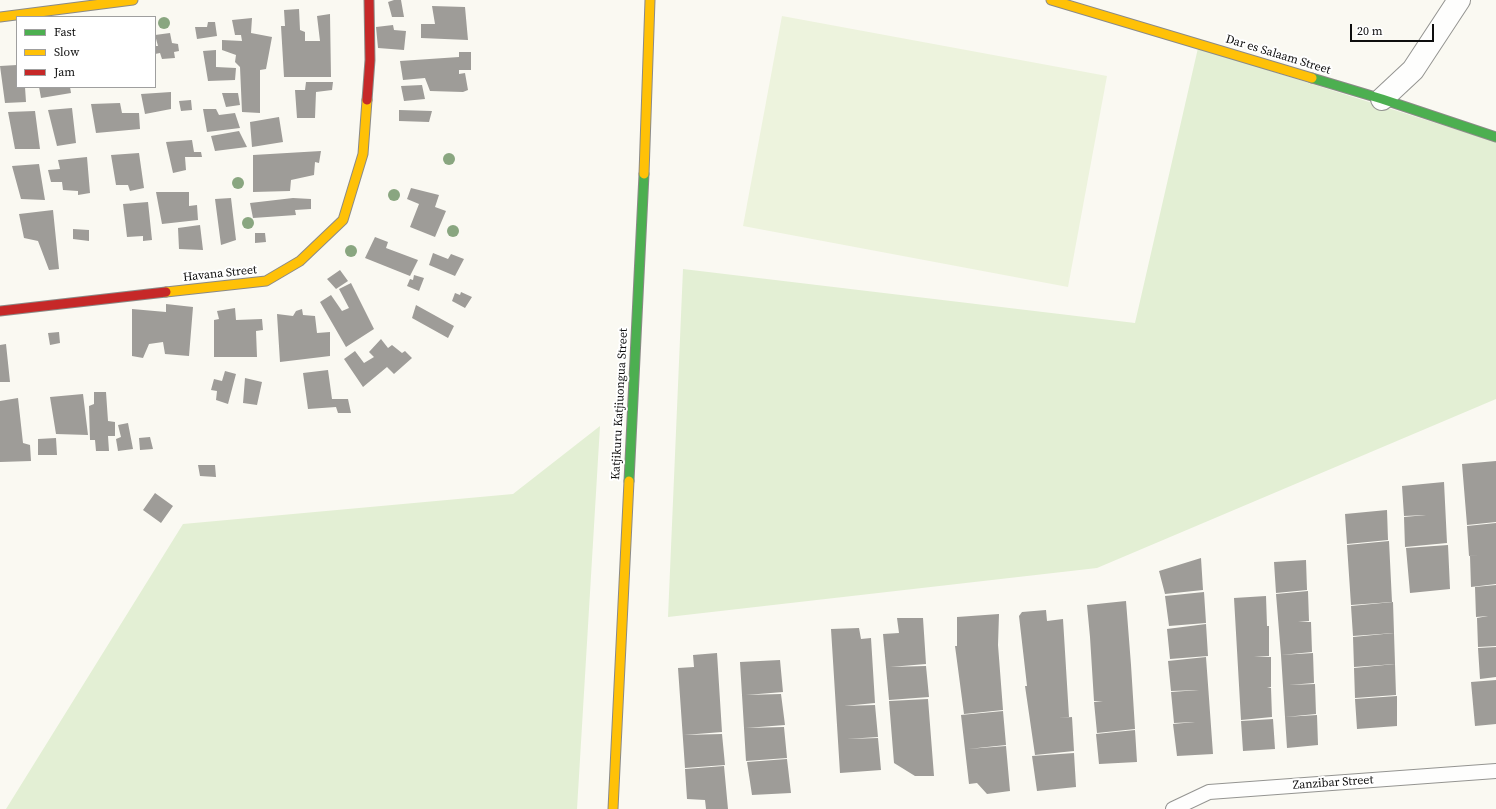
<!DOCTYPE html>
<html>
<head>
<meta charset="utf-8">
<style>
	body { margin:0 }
	#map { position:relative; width:1496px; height:809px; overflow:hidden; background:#faf9f2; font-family:"Source Serif 4",serif }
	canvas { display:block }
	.legend { position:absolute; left:16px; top:16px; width:140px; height:72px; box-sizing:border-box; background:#fff; border:1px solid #9f9f9f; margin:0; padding:5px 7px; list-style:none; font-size:12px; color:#0e0e0e }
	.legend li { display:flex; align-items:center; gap:8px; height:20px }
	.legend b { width:20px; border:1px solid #9f9f9f }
	.scale { position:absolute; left:1350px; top:24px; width:84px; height:18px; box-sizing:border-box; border:2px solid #0e0e0e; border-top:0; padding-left:5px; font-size:12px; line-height:14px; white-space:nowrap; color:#0e0e0e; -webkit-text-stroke:3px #fff; paint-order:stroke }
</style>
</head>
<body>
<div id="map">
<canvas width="1496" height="809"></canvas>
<ul class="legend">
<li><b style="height:5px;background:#4caf50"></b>Fast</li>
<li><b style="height:5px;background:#ffc107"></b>Slow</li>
<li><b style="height:5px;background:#c62828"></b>Jam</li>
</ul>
<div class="scale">20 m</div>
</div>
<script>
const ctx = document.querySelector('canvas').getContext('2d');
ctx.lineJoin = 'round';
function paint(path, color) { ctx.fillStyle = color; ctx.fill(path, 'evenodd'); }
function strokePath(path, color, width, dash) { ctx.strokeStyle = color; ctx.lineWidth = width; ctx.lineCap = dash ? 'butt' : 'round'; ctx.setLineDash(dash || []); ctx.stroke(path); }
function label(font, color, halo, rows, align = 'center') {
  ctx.font = font + ' "Source Serif 4",serif'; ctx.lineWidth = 4; ctx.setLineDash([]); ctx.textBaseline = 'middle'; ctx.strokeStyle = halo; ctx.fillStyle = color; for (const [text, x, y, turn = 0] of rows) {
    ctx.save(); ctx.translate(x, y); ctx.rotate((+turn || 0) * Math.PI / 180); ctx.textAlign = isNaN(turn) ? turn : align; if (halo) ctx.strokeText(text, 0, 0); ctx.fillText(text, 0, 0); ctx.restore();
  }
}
paint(new Path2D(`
	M 1198,48 L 1496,142 L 1496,399 L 1097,568 L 668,617 L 683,269 L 1135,323 Z
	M 600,426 L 577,809 L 6,809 L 183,524 L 513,494 Z`), '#e3efd4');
paint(new Path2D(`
	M 782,16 L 1107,76 L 1068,287 L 743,226 Z`), '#edf3dd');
paint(new Path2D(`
	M 394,0 L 401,0 L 404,17 L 392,17 L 388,2 Z
	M 432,6 L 465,7 L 468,40 L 421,38 L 421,24 L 435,24 Z
	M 299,9 L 300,30 L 305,32 L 305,41 L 320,41 L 317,16 L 330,14 L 331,77 L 284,77 L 281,26 L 285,26 L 284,10 Z
	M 252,18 L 251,33 L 272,37 L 266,69 L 260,70 L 260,113 L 242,112 L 240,67 L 235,62 L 236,55 L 222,50 L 222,40 L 242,41 L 241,35 L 235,35 L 232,20 Z
	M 208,22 L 215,22 L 217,36 L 197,39 L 195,27 L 207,27 Z
	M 393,25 L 394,30 L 406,31 L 404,50 L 378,48 L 376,27 Z
	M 170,33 L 172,43 L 178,44 L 179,51 L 174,52 L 175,58 L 162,59 L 160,53 L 155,54 L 155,46 L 158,46 L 155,35 Z
	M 216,50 L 216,67 L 236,68 L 235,80 L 208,81 L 203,51 Z
	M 459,52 L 471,52 L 471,70 L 459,70 L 459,74 L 465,73 L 468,90 L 463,92 L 430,91 L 425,78 L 403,80 L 400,61 L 459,57 Z
	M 17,65 L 17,87 L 25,87 L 26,102 L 5,103 L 0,66 Z
	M 306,82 L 333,82 L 332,90 L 316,92 L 315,118 L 297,118 L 295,90 L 305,90 Z
	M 422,85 L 425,99 L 404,101 L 401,86 Z
	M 39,87 L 70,87 L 71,93 L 41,98 Z
	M 171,92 L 171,109 L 145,114 L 141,94 Z
	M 222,93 L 238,93 L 240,105 L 226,107 Z
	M 191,100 L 192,110 L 181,111 L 179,101 Z
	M 120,103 L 122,113 L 139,113 L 140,129 L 96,133 L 91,104 Z
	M 72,108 L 76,143 L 57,146 L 48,110 Z
	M 203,109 L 216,109 L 219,115 L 235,113 L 240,128 L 207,132 Z
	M 399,110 L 432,111 L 429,122 L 399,121 Z
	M 35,111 L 40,149 L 15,149 L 8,112 Z
	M 279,117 L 283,142 L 252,147 L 250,122 Z
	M 239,131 L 247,147 L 215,151 L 211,136 Z
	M 192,140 L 194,152 L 201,152 L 202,157 L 185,157 L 186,170 L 173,173 L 166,142 Z
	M 321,151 L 319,163 L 315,162 L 314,175 L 291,180 L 290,191 L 253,192 L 253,155 Z
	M 139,153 L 144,188 L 130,191 L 128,185 L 116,185 L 111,155 Z
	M 87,157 L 90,193 L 78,195 L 78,191 L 63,190 L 62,182 L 51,182 L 48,170 L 60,169 L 58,160 Z
	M 39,164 L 45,200 L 21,199 L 12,166 Z
	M 411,188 L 439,195 L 435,207 L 446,211 L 435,237 L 410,227 L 419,204 L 407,199 Z
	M 156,192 L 189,192 L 189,206 L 197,205 L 198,220 L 162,224 Z
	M 231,198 L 236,240 L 221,245 L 215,199 Z
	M 293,198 L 311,199 L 311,209 L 295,210 L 296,215 L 253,218 L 250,203 Z
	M 148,202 L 152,240 L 143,241 L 143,236 L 127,237 L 123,204 Z
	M 53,210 L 59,269 L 49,270 L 38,241 L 24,238 L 19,214 Z
	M 200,225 L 203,250 L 179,249 L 178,228 Z
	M 73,229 L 89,230 L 89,241 L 73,239 Z
	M 255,233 L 265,233 L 266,242 L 255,243 Z
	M 375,237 L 388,242 L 386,248 L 418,260 L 410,276 L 365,258 Z
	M 433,253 L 448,259 L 451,254 L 464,259 L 455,276 L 429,265 Z
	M 340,270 L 348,281 L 336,289 L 327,279 Z
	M 414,275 L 424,278 L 419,291 L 407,286 L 410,279 L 413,280 Z
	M 351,283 L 374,329 L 346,347 L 320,302 L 331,295 L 342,311 L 349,308 L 339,289 Z
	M 461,292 L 472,297 L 465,308 L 452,301 L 455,293 L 460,295 Z
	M 166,304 L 193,307 L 189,356 L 165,354 L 163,342 L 149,344 L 143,358 L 132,356 L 132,309 L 166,312 Z
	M 416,305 L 454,326 L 448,338 L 412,318 Z
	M 235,308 L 236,320 L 262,319 L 263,330 L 256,331 L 257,357 L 214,357 L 214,320 L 219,319 L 217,311 Z
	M 302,309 L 303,315 L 315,316 L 317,333 L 330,332 L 330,356 L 280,362 L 277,314 L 293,316 L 296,311 Z
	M 59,332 L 60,343 L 50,345 L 48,333 Z
	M 381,339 L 388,348 L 392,345 L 402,353 L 405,351 L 412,358 L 394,374 L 387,367 L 363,387 L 344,359 L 355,351 L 364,363 L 374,357 L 369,352 Z
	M 6,344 L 10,382 L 0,382 L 0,345 Z
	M 328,370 L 332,399 L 348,399 L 351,413 L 338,413 L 336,407 L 308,409 L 303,373 Z
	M 225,371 L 236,374 L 228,404 L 216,400 L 217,391 L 211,390 L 214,379 L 222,381 Z
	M 245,378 L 262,382 L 257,405 L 243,403 Z
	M 94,392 L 106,392 L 108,421 L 115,422 L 115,436 L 108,436 L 109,451 L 96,451 L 95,440 L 90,440 L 89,406 L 94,404 Z
	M 83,394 L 88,435 L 56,434 L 50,397 Z
	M 18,398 L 23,443 L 30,445 L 31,461 L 0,462 L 0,401 Z
	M 128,423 L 133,449 L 118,451 L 116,439 L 121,437 L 118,425 Z
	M 150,437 L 153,449 L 140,450 L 139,438 Z
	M 56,438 L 57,455 L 38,455 L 38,439 Z
	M 1496,461 L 1496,522 L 1467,525 L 1462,464 Z
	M 198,465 L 215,465 L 216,477 L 200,476 Z
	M 1444,482 L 1447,543 L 1405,547 L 1404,517 L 1426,515 L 1404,516 L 1402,486 Z
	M 155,493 L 173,506 L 161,523 L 143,510 Z
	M 1387,510 L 1388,540 L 1347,544 L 1345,514 Z
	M 1496,523 L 1496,584 L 1471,587 L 1470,556 L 1482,555 L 1469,556 L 1467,526 Z
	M 1389,541 L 1392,602 L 1351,605 L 1347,545 Z
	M 1448,545 L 1450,589 L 1410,593 L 1406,548 Z
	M 1201,558 L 1203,590 L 1165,594 L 1159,571 Z
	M 1306,560 L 1307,590 L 1276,593 L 1274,562 Z
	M 1496,585 L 1496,646 L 1478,647 L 1477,618 L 1488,616 L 1476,617 L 1475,587 Z
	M 1308,591 L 1309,621 L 1298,622 L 1311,622 L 1312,652 L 1281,655 L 1276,594 Z
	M 1204,592 L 1206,623 L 1169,626 L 1165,596 Z
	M 1266,596 L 1267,626 L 1258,626 L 1269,626 L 1269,656 L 1254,657 L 1271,657 L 1271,687 L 1267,687 L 1271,688 L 1272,717 L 1241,720 L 1234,598 Z
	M 1126,601 L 1131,665 L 1125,665 L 1131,665 L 1135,729 L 1097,733 L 1094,702 L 1103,701 L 1094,701 L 1090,637 L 1098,636 L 1090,637 L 1087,605 Z
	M 1393,602 L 1394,633 L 1353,636 L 1351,606 Z
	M 1046,610 L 1047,621 L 1063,619 L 1069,717 L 1058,718 L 1072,717 L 1074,751 L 1035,755 L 1025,686 L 1027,686 L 1019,616 L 1022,612 Z
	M 999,614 L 998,645 L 1003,710 L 964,714 L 955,646 L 957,646 L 957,617 Z
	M 897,618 L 923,618 L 926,664 L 890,667 L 926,666 L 929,697 L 889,700 L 883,634 L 899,633 Z
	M 1206,624 L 1208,656 L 1170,659 L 1167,629 Z
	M 859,628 L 861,639 L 871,638 L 875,703 L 844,706 L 875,705 L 878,737 L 847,739 L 878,738 L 881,770 L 840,773 L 831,629 Z
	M 1394,633 L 1395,664 L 1354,667 L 1353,637 Z
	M 1496,647 L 1496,677 L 1480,679 L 1478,648 Z
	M 717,653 L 722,732 L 684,735 L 722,734 L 725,765 L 685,768 L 678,668 L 694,667 L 693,655 Z
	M 1313,653 L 1314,683 L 1289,685 L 1315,684 L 1316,714 L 1285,717 L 1281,655 Z
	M 1206,657 L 1213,754 L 1177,756 L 1173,724 L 1195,722 L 1174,723 L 1171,692 L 1199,690 L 1171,691 L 1168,661 Z
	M 780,660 L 783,692 L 746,695 L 781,694 L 785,725 L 746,728 L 784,727 L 787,758 L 746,761 L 740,662 Z
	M 1395,664 L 1396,695 L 1355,698 L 1354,668 Z
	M 1496,680 L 1496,724 L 1475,726 L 1471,682 Z
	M 1397,696 L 1397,726 L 1357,729 L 1355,699 Z
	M 928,699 L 934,776 L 915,776 L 894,763 L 889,701 Z
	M 1003,711 L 1006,745 L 968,749 L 1006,746 L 1010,791 L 987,794 L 977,783 L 969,784 L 961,715 Z
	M 1317,715 L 1318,745 L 1287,748 L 1285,717 Z
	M 1273,719 L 1275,749 L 1243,751 L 1241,721 Z
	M 1135,730 L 1137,762 L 1099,764 L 1096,734 Z
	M 1074,753 L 1076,787 L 1037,791 L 1032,756 Z
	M 787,759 L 791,793 L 752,795 L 747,762 Z
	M 724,766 L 728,809 L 706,809 L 705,800 L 687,799 L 685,769 Z`), '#9e9c98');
const lane = new Path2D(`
	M 1173,809 L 1209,792 L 1496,771`);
const street = new Path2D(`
	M 1382,99 L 1413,70 L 1459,0`);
const fast = new Path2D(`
	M 1312,78 L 1382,99 L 1496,137
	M 629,481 L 644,174`);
const slow = new Path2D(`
	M 1051,0 L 1312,78
	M 0,17 L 133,0
	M 644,174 L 650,0
	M 166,292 L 266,281 L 300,261 L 343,220 L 363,154 L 367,100
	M 613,809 L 629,481`);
const jam = new Path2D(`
	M 367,100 L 370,60 L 369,0
	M 0,311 L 166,292`);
strokePath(lane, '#949491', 16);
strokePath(street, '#949491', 24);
strokePath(fast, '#8b8a87', 11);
strokePath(slow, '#8b8a87', 11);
strokePath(jam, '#8b8a87', 11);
strokePath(lane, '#fefefd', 14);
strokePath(street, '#fefefd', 22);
strokePath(fast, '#4caf50', 9);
strokePath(slow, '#ffc107', 9);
strokePath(jam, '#c62828', 9);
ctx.fillStyle = '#89a680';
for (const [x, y] of [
	[164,23],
	[449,159],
	[238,183],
	[394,195],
	[248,223],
	[453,231],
	[351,251]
]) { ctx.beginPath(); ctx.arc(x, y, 6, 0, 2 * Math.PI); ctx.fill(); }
label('12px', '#0e0e0e', '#fff', [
	["Dar es Salaam Street",1278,55,17],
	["Havana Street",220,274,-6],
	["Katjikuru Katjiuongua Street",620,404,-87],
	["Zanzibar Street",1333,783,-4]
]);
</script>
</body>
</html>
